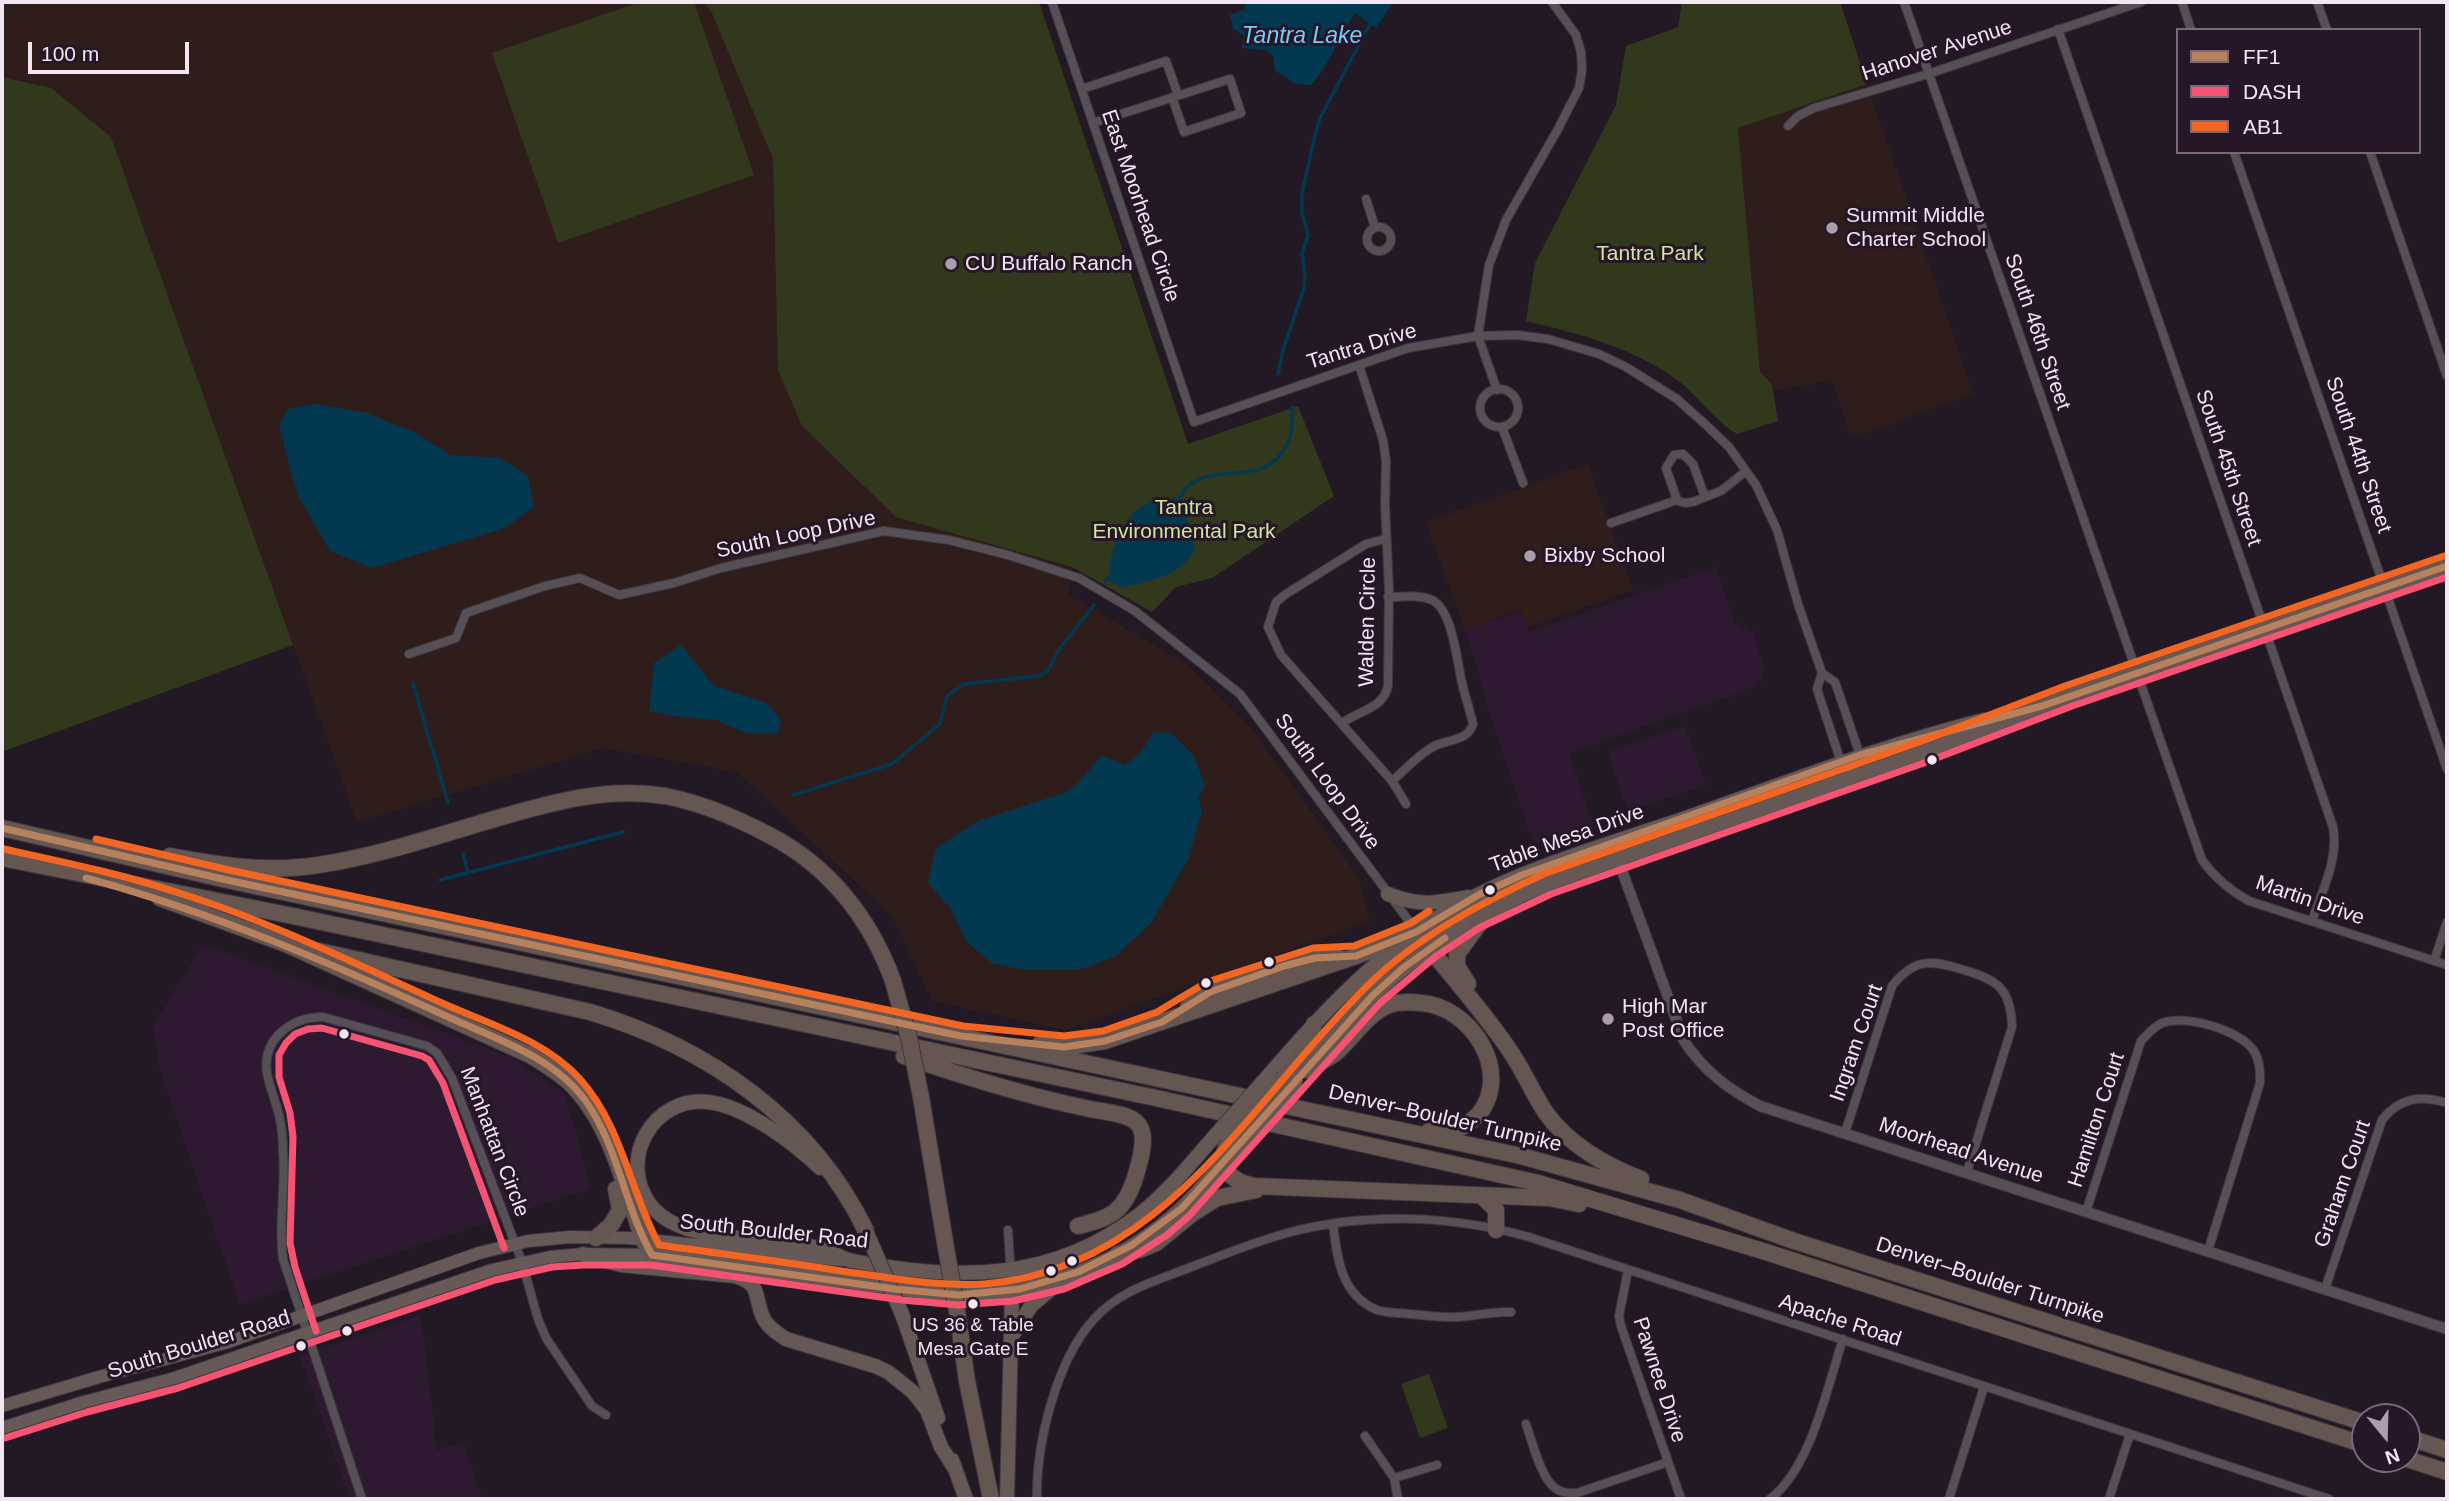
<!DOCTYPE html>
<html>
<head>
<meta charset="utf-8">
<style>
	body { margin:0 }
	#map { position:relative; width:2449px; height:1501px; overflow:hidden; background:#231924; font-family:Helvetica,sans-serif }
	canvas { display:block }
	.frame { position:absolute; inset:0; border:4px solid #f2e6f3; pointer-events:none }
	.legend { position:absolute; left:2176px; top:28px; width:245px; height:126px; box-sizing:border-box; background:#271528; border:2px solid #786979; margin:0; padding:9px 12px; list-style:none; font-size:21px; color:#f2e6f3 }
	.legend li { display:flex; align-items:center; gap:14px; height:35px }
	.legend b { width:35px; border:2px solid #786979 }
	.north { position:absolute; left:2351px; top:1403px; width:70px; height:70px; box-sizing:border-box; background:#271528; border:2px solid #786979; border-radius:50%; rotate:161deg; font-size:19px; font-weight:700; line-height:28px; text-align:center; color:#f2e6f3 }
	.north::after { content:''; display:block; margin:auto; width:24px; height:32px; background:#aa9eab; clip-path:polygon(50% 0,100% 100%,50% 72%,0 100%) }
	.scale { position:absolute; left:28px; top:42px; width:161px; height:32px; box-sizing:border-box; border:4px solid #f2e6f3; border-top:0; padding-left:9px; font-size:21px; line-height:24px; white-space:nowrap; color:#f2e6f3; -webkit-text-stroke:5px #271528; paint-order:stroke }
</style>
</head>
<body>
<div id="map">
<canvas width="2449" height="1501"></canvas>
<div class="frame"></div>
<ul class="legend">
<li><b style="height:9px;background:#b6815c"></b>FF1</li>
<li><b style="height:9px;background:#f65372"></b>DASH</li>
<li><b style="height:9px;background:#f26522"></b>AB1</li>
</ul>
<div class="north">N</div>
<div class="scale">100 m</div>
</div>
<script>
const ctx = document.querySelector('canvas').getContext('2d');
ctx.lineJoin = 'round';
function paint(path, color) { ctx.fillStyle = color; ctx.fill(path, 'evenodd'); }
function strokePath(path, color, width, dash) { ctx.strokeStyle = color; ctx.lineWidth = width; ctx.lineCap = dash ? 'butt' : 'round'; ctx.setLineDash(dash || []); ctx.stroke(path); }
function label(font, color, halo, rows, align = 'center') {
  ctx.font = font + ' Helvetica,sans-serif'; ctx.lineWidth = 6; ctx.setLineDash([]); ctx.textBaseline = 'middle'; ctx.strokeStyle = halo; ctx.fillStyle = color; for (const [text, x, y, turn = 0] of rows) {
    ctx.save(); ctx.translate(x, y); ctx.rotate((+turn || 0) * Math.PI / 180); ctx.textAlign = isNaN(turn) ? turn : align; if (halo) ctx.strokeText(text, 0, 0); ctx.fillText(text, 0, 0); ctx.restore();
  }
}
paint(new Path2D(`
	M 1716,567 L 1735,623 L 1753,632 L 1764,668 L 1760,681 L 1741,692 L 1569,753 L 1593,825 L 1534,844 L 1494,728 L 1466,630 L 1521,611 L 1529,632 Z
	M 1685,726 L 1706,785 L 1628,812 L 1608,752 Z
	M 203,944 L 510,1057 L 565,1094 L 591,1188 L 240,1304 L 162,1077 L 152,1028 Z
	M 421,1315 L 437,1451 L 463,1442 L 482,1499 L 350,1499 L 300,1356 Z`), '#2e1a30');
paint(new Path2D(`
	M 2,2 L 1039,2 L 1078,530 L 1068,595 L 1188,665 L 1251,728 L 1360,880 L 1370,921 L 1066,1030 L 932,1001 L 893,917 L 737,772 L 603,748 L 357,822 L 111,137 L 51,88 L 2,77 Z
	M 1867,84 L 1973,393 L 1859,436 L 1850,434 L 1832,380 L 1773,391 L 1772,385 L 1760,371 L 1738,128 Z
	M 1588,464 L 1633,590 L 1528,627 L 1521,609 L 1465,630 L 1426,522 Z`), '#2f1d1b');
paint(new Path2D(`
	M 640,2 L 694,2 L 754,175 L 558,243 L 492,53 Z
	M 704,2 L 1039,2 L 1188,444 L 1298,406 L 1334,496 L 1212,578 L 1176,587 L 1152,612 L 1072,567 L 896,517 L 802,426 L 778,370 L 773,159 L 712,13 Z
	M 1682,2 L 1840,2 L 1867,84 L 1738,128 L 1760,371 L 1772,385 L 1778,421 L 1737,434 C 1720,425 1698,397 1681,383 C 1636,348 1580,334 1526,321 L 1535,263 L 1616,105 L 1626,46 L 1678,27 Z
	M 2,77 L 51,88 L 111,137 L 293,645 L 2,752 Z
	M 1429,1374 L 1448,1428 L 1420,1438 L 1401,1384 Z`), '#31381b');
paint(new Path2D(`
	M 1244,2 L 1393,2 L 1376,28 L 1355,13 C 1339,36 1330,64 1311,85 L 1296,84 L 1274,70 L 1274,57 L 1265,50 L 1242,48 L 1244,36 L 1233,28 L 1230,15 L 1245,9 Z
	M 316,404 L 367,413 L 414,432 L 451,455 L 500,458 L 528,476 L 534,507 L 505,528 L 372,568 L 330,551 L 297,494 L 279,425 L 288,409 Z
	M 1175,498 L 1181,500 L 1195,549 C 1177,579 1153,579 1122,588 L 1110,582 C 1107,557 1120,523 1138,509 C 1147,501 1163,500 1175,498 Z
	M 681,645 L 714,686 L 767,703 L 781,721 L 777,734 L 745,733 L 717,720 L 679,717 L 649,711 L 654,663 Z
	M 1154,732 L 1172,734 L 1194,756 L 1205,786 L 1198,798 L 1202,810 L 1188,860 L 1151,923 L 1116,956 L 1079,970 L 1026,970 L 993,964 L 967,942 L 950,908 L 928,883 L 936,848 L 978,821 L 1064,793 L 1078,783 L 1102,755 L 1125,765 L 1141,752 Z`), '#033950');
strokePath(new Path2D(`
	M 1278,374 L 1283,350 L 1304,288 L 1305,278 L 1302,254 L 1308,235 L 1302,213 L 1302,194 L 1314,139 L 1320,118 L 1370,24
	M 1179,500 C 1182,495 1184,489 1188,486 C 1203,473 1226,474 1245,472 C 1282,468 1295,441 1292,407
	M 1105,581 L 1109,577
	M 413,683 L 448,803
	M 793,795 L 892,764 L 940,724 L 947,696 L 964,684 L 1039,676 L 1048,670 L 1060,648 L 1094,605
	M 463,854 L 468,872
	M 440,880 L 623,832`), '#033950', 3.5);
const minor = new Path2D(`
	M 1052,2 L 1194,422 L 1408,348 L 1478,336 L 1517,335 L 1548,339 L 1599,354 L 1626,367 L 1677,399 L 1706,425 L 1729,447 L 1756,485 L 1777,530 L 1798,604 L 1822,673 L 1817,689 L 1836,747 L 1841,762 L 1854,774 L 1860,755 L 1835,682 L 1822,673
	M 1904,2 L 2202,860 C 2215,878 2229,890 2249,901 L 2447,965
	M 2182,2 L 2191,30
	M 2317,2 L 2327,30
	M 2058,29 L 2333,827 C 2339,859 2322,891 2312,921
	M 1082,89 L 1166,61 L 1178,95
	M 1093,123 L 1230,79 L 1241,113 L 1184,132 L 1172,97
	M 1788,126 L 1798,116 L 1814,108 L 1928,74 L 2141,2
	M 2234,152 L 2447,769
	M 2370,152 L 2447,376
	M 1366,199 L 1375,227
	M1367 239a12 12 0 1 1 24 0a12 12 0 1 1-24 0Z
	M1480 408a19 19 0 1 1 38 0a19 19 0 1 1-38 0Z
	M 1497,390 L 1478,336 L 1489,265 L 1506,220 L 1558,129 L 1579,88 L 1582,70 L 1581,52 L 1576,35 L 1552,2
	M 1502,427 L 1523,483
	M 1677,500 C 1686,506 1696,501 1705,497
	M 1611,523 L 1677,500 L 1666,468 L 1674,455 L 1683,454 L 1693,464 L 1705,497 L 1721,491 L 1746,471
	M 1385,539 L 1366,544 L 1286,594 L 1276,602 L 1268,627 L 1281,655 L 1392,781 L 1406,804
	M 1388,597 C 1402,597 1419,594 1432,600 C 1454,611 1457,666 1463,687 C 1466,699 1470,711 1473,724 C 1468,742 1445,739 1431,748 C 1417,756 1405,770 1392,781
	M 409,654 L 456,638 L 466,613 L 545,586 L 580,578 L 619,595 L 674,583 L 721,568 L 884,531 L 949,540 L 1008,555 L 1079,578 L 1135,611 L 1240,694 L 1429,948
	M 1342,723 C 1358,711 1385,708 1388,685 L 1389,590 L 1385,504 L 1386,461 L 1383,440 L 1359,365
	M 2434,961 L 2447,922
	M 1845,1133 L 1892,986 C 1915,957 1932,960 1964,970 C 1998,980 2011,989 2012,1027 L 1967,1172
	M 2086,1212 L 2141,1041 C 2147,1035 2153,1027 2162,1023 C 2185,1014 2240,1030 2254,1051 C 2260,1061 2260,1071 2260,1083 L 2208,1251
	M 1333,1224 C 1337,1258 1341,1295 1377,1310 C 1386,1313 1399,1313 1409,1314 C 1425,1315 1442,1318 1457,1317 C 1476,1316 1492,1311 1511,1312
	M 1008,1230 L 1012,1291
	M 1628,1270 L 1619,1316 L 1621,1326 L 1681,1499
	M 2325,1289 L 2382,1120 C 2400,1097 2421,1095 2447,1103
	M 1526,1424 C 1532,1441 1541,1478 1555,1488 C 1561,1493 1569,1493 1577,1493 L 1668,1462
	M 1365,1436 L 1394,1478 L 1398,1499
	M 1394,1478 L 1437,1465
	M 362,1499 L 283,1259 C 278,1221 286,1189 283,1152 C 283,1142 282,1130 280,1120 C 277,1104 270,1089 267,1073 C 262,1039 291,1017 323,1017 L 427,1046 L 437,1053 L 452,1078 L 522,1262 L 538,1319 L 546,1338 L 592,1406 L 606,1415
	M 1037,1499 C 1036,1444 1056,1361 1094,1319 C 1120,1290 1156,1281 1191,1267 C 1223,1255 1254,1242 1287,1233 C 1365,1212 1451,1215 1529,1237 L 2329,1499
	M 1770,1499 C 1811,1468 1827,1388 1843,1339
	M 1949,1499 L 1984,1387
	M 2109,1499 L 2130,1434`);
const tertiary = new Path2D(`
	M 1612,843 L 1684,1041 C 1705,1072 1728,1089 1760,1106 L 2447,1329`);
const primary = new Path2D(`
	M 2,1406 L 99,1377 L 228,1342 L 479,1253 L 528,1241 L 570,1237 L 629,1238 L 842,1260
	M 2,1428 L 84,1402 L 175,1378 L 492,1270 L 550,1257 L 583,1254 L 652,1255`);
const trunk = new Path2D(`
	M 1388,894 C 1420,907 1435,903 1468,897
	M 1306,1069 C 1328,1043 1350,1016 1375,993 C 1426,946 1483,911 1547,884 L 1918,754 L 2068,696 L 2447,566
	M 1269,1075 C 1314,1023 1360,972 1416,932 C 1495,875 1592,850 1683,819 C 1783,784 1881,746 1984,720
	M 820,1168 C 794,1143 745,1106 708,1102 C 653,1096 618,1159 649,1203 C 676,1241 745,1237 787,1242 C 801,1244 815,1247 828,1251 C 836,1254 844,1260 853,1261 C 957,1281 1053,1282 1140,1214 C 1168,1192 1190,1164 1213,1138
	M 583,1254 L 621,1265 L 735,1276 C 761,1284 754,1294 762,1315 C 766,1326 777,1333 786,1339 L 875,1366 L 888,1372 L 913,1392 L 927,1410 L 941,1447 L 955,1469
	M 652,1255 L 934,1293 C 1025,1300 1116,1270 1183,1207 C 1204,1187 1221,1164 1241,1143
	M 902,1314 L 938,1418
	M 1014,1333 L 1031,1306 L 1058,1283
	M 952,1460 L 966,1499
	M 1007,1499 L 1012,1291`);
const motorway = new Path2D(`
	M 2,828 L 227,880 L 1521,1156 L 1680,1200 L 1794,1241 L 2365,1423
	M 170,856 C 220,865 267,873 318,865 C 379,856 439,835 498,818 C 553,802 607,787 665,796 C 702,803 735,817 769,835 C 829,866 870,918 893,981
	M 2,858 L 293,916 L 1156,1098 L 1538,1183 L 1766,1252 L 2365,1445
	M 160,898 L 286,944 L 530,1055 C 543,1063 558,1072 570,1083 C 611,1123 624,1186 643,1239 L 652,1255
	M 1429,948 C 1456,981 1484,1013 1508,1048 C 1523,1069 1532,1092 1546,1113 C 1568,1144 1606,1166 1641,1179
	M 319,951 L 590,1012 C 707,1047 812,1119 866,1231
	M 1468,984 L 1457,966 L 1457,954 L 1488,912
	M 1188,1007 C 1226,982 1292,958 1338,957
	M 1040,1044 L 1064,1047 L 1105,1041 L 1356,956 L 1416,932
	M 904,1056 C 965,1077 1026,1096 1090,1109 C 1103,1112 1126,1113 1136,1122 C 1150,1133 1139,1164 1135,1178 C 1124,1212 1111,1218 1078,1226
	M 1305,1070 C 1316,1064 1329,1059 1338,1051 C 1354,1036 1368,1013 1389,1005 C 1400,1001 1411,1002 1421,1003 C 1470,1006 1513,1071 1479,1114 C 1473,1120 1465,1127 1457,1129 C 1449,1131 1439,1130 1430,1130
	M 1284,1078 L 1306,1047 L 1314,1024
	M 921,1097 L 945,1242
	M 1229,1141 C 1216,1166 1229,1181 1254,1186 L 1549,1198 L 1579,1204
	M 1483,1197 L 1496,1210 L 1496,1230
	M 596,1238 L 611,1225 L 620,1210 L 616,1189
	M 1118,1254 L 1139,1250 L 1156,1243 L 1193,1213 L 1217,1198 L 1256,1190
	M 958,1317 L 967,1381 L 991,1499
	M 2407,1437 L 2447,1450
	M 2407,1459 L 2447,1472`);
strokePath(minor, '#3e363e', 10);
strokePath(tertiary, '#3e363e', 12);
strokePath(primary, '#3e363e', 14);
strokePath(trunk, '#3e363e', 16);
strokePath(motorway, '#3e363e', 18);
strokePath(minor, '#564f56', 8);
strokePath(tertiary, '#564f56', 10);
strokePath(primary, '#665958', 12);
strokePath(trunk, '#665855', 14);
strokePath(motorway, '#665652', 16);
const trunkBridge = new Path2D(`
	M 1213,1138 L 1269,1075
	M 1241,1143 L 1296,1081
	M 866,1231 L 902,1314`);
const motorwayBridge = new Path2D(`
	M 893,981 L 909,1038 L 921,1097
	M 1229,1141 L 1284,1078
	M 945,1242 L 958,1317`);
strokePath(trunkBridge, '#3e363e', 16, []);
strokePath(motorwayBridge, '#3e363e', 18, []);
strokePath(trunkBridge, '#665855', 14);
strokePath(motorwayBridge, '#665652', 16);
strokePath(new Path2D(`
	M 2,828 L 227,880 L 961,1036 L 1064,1047 L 1105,1041 L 1162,1022 L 1210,992 L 1284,966 L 1315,958 L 1356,956 L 1416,932 L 1480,894 L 1522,875 L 1860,755 L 2042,706 L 2447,566
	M 86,878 C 211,912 329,962 446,1016 C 494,1038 552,1056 585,1100 C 619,1147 624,1206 652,1255
	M 652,1255 L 895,1289 L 959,1295 L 1020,1289 L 1078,1272 L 1132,1245 L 1182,1208 L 1373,995 L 1403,968 L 1445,938`), '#b6815c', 7);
strokePath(new Path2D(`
	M 316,1331 L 295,1267 L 290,1243 L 293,1137 L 290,1113 L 279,1077 L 279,1055 L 286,1043 L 295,1034 L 308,1029 L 322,1028 L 422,1056 L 429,1060 L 443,1083 L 504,1248
	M 5,1438 L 87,1412 L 178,1388 L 495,1280 L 552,1267 L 583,1265 L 651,1265 L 902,1300 L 958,1305 L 1013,1301 L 1064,1289 L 1122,1264 L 1167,1235 L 1189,1216 L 1380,1003 L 1435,957 L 1479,928 L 1551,894 L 1921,764 L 2072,706 L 2447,577`), '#f65372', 7);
strokePath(new Path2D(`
	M 96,839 L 229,870 L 963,1026 L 1064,1036 L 1103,1031 L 1157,1012 L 1207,982 L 1313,948 L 1354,946 L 1411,923 L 1429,911
	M 4,849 C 63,862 122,874 179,893 C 269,921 356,964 442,1003 C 489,1024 545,1040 580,1079 C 622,1126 630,1191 659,1245 C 722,1254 785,1262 848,1272 C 893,1278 938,1287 984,1284 C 1165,1270 1250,1101 1366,987 C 1416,938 1479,903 1544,874 L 1914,744 L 2065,686 L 2444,556`), '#f26522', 7);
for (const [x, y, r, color] of [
	[1832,228,7,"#aa9eab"],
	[951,264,7,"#aa9eab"],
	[1530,556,7,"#aa9eab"],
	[1932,760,6,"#f2e6f3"],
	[1490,890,6,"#f2e6f3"],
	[1269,962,6,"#f2e6f3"],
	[1206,983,6,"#f2e6f3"],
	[1608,1019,7,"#aa9eab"],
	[344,1034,6,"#f2e6f3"],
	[1072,1261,6,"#f2e6f3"],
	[1051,1271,6,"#f2e6f3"],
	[973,1304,6,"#f2e6f3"],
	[347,1331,6,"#f2e6f3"],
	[301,1346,6,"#f2e6f3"]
]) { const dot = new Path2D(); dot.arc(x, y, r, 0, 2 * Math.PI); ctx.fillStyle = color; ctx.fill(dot); strokePath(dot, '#271528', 2.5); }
label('19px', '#f2e6f3', '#271528', [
	["US 36 & Table",973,1326],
	["Mesa Gate E",973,1350]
]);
label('21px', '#f2e6f3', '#271528', [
	["Hanover Avenue",1937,51,-18],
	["East Moorhead Circle",1140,206,71],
	["South 46th Street",2037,332,71],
	["Tantra Drive",1362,347,-17],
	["South 44th Street",2358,455,71],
	["South 45th Street",2228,468,71],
	["South Loop Drive",796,535,-12],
	["Walden Circle",1368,622,-89],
	["South Loop Drive",1327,782,54],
	["Table Mesa Drive",1567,839,-20],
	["Martin Drive",2310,901,19],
	["Ingram Court",1857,1043,-71],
	["Denver–Boulder Turnpike",1445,1119,13],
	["Hamilton Court",2097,1120,-72],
	["Manhattan Circle",494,1142,69],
	["Moorhead Avenue",1961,1151,18],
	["Graham Court",2343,1184,-71],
	["South Boulder Road",774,1232,6],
	["Denver–Boulder Turnpike",1990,1281,18],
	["Apache Road",1840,1321,18],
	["South Boulder Road",199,1345,-17],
	["Pawnee Drive",1659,1380,72]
]);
label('21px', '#f2e6f3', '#271528', [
	["Summit Middle",1846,216],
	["Charter School",1846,240],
	["CU Buffalo Ranch",965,264],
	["Bixby School",1544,556],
	["High Mar",1622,1007],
	["Post Office",1622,1031]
], 'left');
label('21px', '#cee69d', '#271528', [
	["Tantra Park",1650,254],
	["Tantra",1184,508],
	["Environmental Park",1184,532]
]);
label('italic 23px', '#79caf4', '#271528', [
	["Tantra Lake",1302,37]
]);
</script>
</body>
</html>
